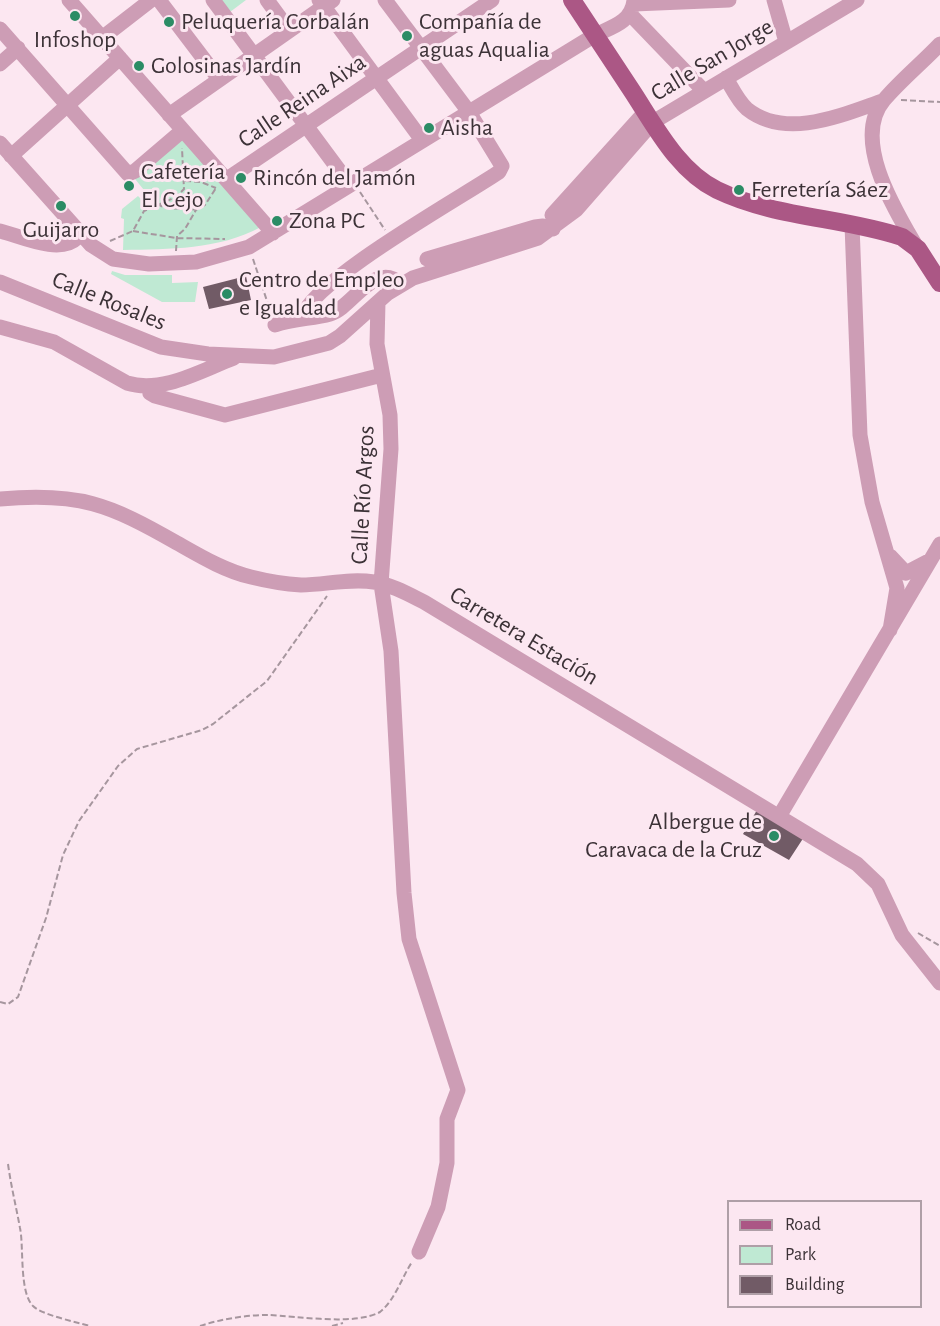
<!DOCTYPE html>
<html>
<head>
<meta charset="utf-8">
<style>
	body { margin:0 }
	#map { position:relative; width:940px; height:1326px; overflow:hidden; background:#fce7f1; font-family:"Alegreya Sans",sans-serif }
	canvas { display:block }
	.legend { position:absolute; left:727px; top:1200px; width:195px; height:108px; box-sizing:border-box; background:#fce7f1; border:2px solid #af9fa7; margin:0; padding:8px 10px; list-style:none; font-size:18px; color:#3c3237 }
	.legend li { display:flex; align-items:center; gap:12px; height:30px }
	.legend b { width:30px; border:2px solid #af9fa7 }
</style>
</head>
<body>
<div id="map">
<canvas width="940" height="1326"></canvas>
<ul class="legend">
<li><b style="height:8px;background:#ab5785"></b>Road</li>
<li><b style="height:16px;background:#bfe9d3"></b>Park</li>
<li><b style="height:16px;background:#715b66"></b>Building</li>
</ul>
</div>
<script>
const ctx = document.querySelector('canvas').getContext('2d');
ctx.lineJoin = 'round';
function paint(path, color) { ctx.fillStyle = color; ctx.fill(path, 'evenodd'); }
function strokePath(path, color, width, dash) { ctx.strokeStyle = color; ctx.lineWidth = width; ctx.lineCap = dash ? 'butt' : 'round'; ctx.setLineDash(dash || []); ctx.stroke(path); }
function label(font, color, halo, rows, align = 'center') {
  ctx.font = font + ' "Alegreya Sans",sans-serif'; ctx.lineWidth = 6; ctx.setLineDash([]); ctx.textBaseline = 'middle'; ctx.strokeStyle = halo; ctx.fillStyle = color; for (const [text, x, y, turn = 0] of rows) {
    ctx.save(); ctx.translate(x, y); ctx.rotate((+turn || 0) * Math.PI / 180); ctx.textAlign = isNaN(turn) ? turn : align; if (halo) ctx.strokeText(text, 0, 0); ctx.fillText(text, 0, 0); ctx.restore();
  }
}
paint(new Path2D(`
	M 221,0 L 246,0 L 230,12 Z
	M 182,138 L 261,227 C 218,250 170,249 123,250 L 124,219 L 121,218 L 122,209 L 138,196 L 142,200 L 148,195 L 135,179 Z
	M 112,271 L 125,275 L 172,275 L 172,283 L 198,282 L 195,302 L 162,302 L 111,274 Z`), '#bfe9d3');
paint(new Path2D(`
	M 246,276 L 251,300 L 209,309 L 203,287 Z
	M 757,810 L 804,837 L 789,860 L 743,834 Z`), '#715b66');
strokePath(new Path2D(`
	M 901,100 L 940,102
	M 185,181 L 201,182 L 216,188
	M 360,192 L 385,230
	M 157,204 C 168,211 183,207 196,210 L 205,205 L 216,188
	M 133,231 L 176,238 L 225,239
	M 110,241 L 133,231 L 144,211 L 176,197 L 184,189 L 182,148
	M 176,251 L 177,236 L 185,229 L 196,210
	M 253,259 L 271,313
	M 918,933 L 940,946
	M 0,1002 L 8,1004 L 18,997 L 46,918 L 63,855 L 79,821 L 118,766 L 137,749 L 202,730 L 213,724 L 267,681 L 327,596
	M 8,1164 C 11,1186 16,1206 20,1228 C 24,1247 19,1292 33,1306 C 42,1315 76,1322 90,1326
	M 200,1326 C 221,1319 246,1315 268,1315 C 298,1316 354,1326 380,1312 C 395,1300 402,1277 412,1262
	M 332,1326 L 343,1323`), '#a6969e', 2, [6, 3]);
strokePath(new Path2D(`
	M 69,0 L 273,233
	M 159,0 L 219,79
	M 213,0 L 350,185
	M 267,0 L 289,30
	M 319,0 L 422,140
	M 774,0 L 786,42
	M 634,4 L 729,0
	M 630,14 L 704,91
	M 0,29 L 128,174 L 135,171 L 183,130
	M 102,38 L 151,0
	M 0,64 L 18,48
	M 726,78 C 732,88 738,101 747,109 C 786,140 842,115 882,101
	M 169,115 L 333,0
	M 0,143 L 91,245 L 113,259 L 149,264 L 196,262 L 249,247 L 595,35 C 612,27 632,22 634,0
	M 11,156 L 120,58
	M 227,179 L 492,0
	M 552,215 L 646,111
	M 852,225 L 860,435 L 872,502 L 897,588 L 890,630
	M 0,231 C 20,236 60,255 77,238 L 75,228
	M 916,246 C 895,210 851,139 884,100 C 901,80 922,63 940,44
	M 427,259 L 535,227 L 543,226 L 553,229
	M 0,282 L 161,347 L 208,354 L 274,357 L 329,343 L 340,336 L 388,293 L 413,278 L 538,238 L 576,210 L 653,122 L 857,0
	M 378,302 L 377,344 L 390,415 L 391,449 L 381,584 L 391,651 L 404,893 L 409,939 L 458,1090 L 447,1119 L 447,1163 L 438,1207 L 419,1252
	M 302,317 C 313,280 462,197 499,172 L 502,166 L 469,112 L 385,0
	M 275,325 C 294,318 313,319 330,314 C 352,308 374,260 401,284
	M 0,327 L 54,342 L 127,383 C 162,394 202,370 234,358
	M 152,386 L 150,393 L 155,396 L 225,415 L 382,375
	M 0,499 C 79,492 109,504 177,543 C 200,556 225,571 251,577 C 267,581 284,584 301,585 C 325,585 349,578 374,582 C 392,585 408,594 424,602 L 857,864 L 878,884 L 902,935 L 940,983
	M 890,556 L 906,573 L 927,562
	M 780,815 L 940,544`), '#cd9db5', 15);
strokePath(new Path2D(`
	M 572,0 C 592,30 612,61 632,91 C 655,126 678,171 717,190 C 775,218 842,217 902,237 L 918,249 L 940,283`), '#ab5785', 18);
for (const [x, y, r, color] of [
	[75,16,6,"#2b8c65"],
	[169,22,6,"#2b8c65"],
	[407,36,6,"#2b8c65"],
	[139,66,6,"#2b8c65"],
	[429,128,6,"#2b8c65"],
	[241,178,6,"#2b8c65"],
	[129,186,6,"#2b8c65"],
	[739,190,6,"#2b8c65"],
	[61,206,6,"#2b8c65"],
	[277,221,6,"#2b8c65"],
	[227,294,6,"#2b8c65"],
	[774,836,6,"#2b8c65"]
]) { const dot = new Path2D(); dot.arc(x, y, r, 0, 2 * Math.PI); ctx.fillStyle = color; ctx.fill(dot); strokePath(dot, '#fce7f1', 2); }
label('24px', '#3c3237', '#fce7f1', [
	["Peluquería Corbalán",181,22],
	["Compañía de",419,22],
	["aguas Aqualia",419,50],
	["Infoshop",75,40,"center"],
	["Golosinas Jardín",151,66],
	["Aisha",441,128],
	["Cafetería",141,172],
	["El Cejo",141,200],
	["Rincón del Jamón",253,178],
	["Ferretería Sáez",751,190],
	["Zona PC",289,221],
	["Guijarro",61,230,"center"],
	["Centro de Empleo",239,280],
	["e Igualdad",239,308],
	["Albergue de",762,822,"right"],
	["Caravaca de la Cruz",762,850,"right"]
], 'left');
label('24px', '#3c3237', '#fce7f1', [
	["Calle San Jorge",712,60,-31],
	["Calle Reina Aixa",302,101,-34],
	["Calle Rosales",109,301,22],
	["Calle Río Argos",363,495,-87],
	["Carretera Estación",524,636,31]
]);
</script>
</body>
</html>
